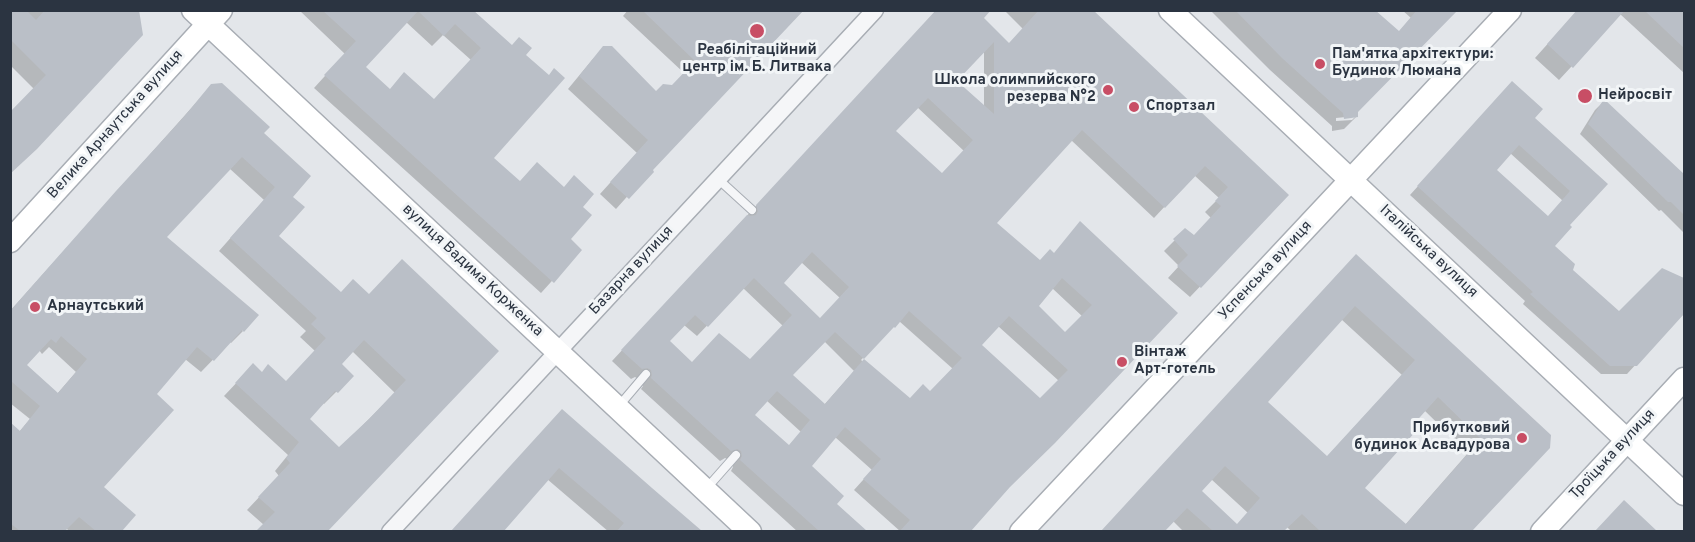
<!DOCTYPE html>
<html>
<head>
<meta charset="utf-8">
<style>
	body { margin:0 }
	#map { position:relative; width:1695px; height:542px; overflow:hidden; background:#e3e6ea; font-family:Overpass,sans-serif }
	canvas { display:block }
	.frame { position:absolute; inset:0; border:12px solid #2b3441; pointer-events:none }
</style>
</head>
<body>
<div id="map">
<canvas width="1695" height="542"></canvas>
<div class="frame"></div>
</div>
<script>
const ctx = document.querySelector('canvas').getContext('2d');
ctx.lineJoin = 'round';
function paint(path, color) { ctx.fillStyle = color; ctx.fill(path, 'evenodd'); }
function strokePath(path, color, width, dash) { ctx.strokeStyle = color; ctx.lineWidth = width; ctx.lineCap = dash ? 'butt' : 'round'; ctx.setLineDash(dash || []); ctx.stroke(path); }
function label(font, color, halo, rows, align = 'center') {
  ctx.font = font + ' Overpass,sans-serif'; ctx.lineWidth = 6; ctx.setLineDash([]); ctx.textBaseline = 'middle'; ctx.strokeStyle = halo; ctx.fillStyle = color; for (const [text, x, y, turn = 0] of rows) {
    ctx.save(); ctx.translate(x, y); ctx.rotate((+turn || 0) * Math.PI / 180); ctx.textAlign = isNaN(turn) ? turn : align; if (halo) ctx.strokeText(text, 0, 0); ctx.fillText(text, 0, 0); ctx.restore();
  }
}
paint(new Path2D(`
	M 10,10 L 134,10 L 34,89 L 10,65 Z
	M 299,10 L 472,10 L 511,47 L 524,55 L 492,158 L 519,183 L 564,188 L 581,207 L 569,239 L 580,250 L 541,293 L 314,88 L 345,54 ZM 406,22 L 432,46 L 443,35 L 471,60 L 433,101 L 389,90 L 364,67 Z
	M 628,10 L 801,10 L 651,170 L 616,209 L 600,194 L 637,153 L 568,89 L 592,60 L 604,47 L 656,93 L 672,87 L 684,73 L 623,16 Z
	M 938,10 L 982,18 L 1009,45 L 1023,29 L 1004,10 L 1092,10 L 1287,195 L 1190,297 L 1168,278 L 1179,266 L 1164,251 L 1185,230 L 1194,236 L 1211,218 L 1205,212 L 1219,198 L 1194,175 L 1154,218 L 1071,140 L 995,223 L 1039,261 L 1053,254 L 1176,313 L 1008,488 L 969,532 L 901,532 L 854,490 L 872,470 L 835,437 L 810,466 L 835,504 L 864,532 L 798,532 L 731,471 L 733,467 L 731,461 L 725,458 L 720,461 L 641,389 L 643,386 L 640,380 L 635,377 L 631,379 L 612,361 ZM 984,50 L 984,107 L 955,81 ZM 917,107 L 964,151 L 942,175 L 894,131 ZM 801,262 L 840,298 L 820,319 L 782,283 ZM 743,288 L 783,326 L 749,361 L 692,364 L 668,341 L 684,325 L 697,336 ZM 1052,288 L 1083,317 L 1065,334 L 1037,306 ZM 899,321 L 953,369 L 930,393 L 909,400 L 861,360 ZM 998,326 L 1059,381 L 1040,400 L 980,345 ZM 824,341 L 854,371 L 824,405 L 791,375 ZM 766,400 L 801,432 L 788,447 L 753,415 Z
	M 1210,10 L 1289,10 L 1398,33 L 1411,18 L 1402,10 L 1456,10 L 1357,111 L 1356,117 L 1344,129 L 1332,131 L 1332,126 L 1270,70 ZM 1356,116 L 1352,120 L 1336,121 L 1336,118 Z
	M 1578,10 L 1681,10 L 1684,14 L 1684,73 L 1620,14 L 1559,80 L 1535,58 Z
	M 211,86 L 262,133 L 291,197 L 277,236 L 341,293 L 369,296 L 497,351 L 326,532 L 258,532 L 264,525 L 247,510 L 279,476 L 275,471 L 288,455 L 224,396 L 241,378 L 262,373 L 286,383 L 315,351 L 300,337 L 306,331 L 219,251 L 264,200 L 229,168 L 165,237 L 243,331 L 231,343 L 230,342 L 201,372 L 185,359 L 154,394 L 102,487 L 134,515 L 120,532 L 70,532 L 66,528 L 63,532 L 10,532 L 10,424 L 19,432 L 30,419 L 10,403 L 10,311 ZM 49,347 L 76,372 L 57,394 L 25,365 L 39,350 L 42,354 ZM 352,351 L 395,393 L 339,449 L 308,419 L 322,402 L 324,404 L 352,376 L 339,364 Z
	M 1503,92 L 1606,184 L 1568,226 L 1553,246 L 1571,270 L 1619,313 L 1679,277 L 1684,280 L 1684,312 L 1627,374 L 1601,374 L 1523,304 L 1525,301 L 1410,195 ZM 1510,153 L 1563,201 L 1547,218 L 1495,170 Z
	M 1604,101 L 1684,176 L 1684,233 L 1661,210 L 1659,211 L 1580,134 L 1595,110 Z
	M 1342,270 L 1548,447 L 1470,532 L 1292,532 L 1287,527 L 1283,532 L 1184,532 L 1173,521 L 1163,532 L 1103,532 ZM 1341,319 L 1402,375 L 1326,458 L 1266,402 ZM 1424,410 L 1468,453 L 1405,525 L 1363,488 ZM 1211,479 L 1248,513 L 1237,525 L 1199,491 Z
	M 550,423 L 692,525 L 686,532 L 609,532 L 547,479 L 501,532 L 452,532 Z
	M 1624,502 L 1655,532 L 1596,532 Z`), '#0003');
paint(new Path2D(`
	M 10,10 L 26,10 L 36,20 L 45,10 L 139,10 L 143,35 L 37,149 L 10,174 L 10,112 L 46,75 L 10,39 Z
	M 322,10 L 473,10 L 512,45 L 519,37 L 532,48 L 526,55 L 549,75 L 554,68 L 565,78 L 494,158 L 520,181 L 537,162 L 564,187 L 574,175 L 594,194 L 583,207 L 592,215 L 571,239 L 582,250 L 554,283 L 324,75 L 356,41 ZM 418,11 L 444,36 L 455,24 L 481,48 L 434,99 L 404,72 L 390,89 L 366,67 Z
	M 642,10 L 804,10 L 653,170 L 654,172 L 629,199 L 610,182 L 648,140 L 579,76 L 603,46 L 612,46 L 656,91 L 663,84 L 672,85 L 695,61 Z
	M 936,10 L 991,10 L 984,18 L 1009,43 L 1039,10 L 1093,10 L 1289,195 L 1201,288 L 1177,266 L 1188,255 L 1173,239 L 1185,228 L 1194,235 L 1221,206 L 1215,201 L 1228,187 L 1205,166 L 1165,208 L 1082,130 L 997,223 L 1040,260 L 1050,249 L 1054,253 L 1080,221 L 1178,313 L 1055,443 L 1010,487 L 971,531 L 900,531 L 910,520 L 863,479 L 881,459 L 845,427 L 812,466 L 844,496 L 837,504 L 867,531 L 819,531 L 740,460 L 742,456 L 741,451 L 737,449 L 731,451 L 651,378 L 652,375 L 651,370 L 647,368 L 642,369 L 621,350 L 747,215 L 751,216 L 756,215 L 758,211 L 756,205 ZM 994,42 L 994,114 L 957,81 ZM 928,98 L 973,140 L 942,173 L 896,131 ZM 812,252 L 849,287 L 820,318 L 784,283 ZM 754,278 L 792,315 L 750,359 L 719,333 L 692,362 L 670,341 L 695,315 L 708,327 ZM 1062,278 L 1092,305 L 1065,332 L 1039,306 ZM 909,311 L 962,358 L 930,391 L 923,384 L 910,398 L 864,359 L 894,327 L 895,328 ZM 1009,316 L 1068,370 L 1040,398 L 982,345 ZM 835,332 L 864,359 L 825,404 L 793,375 ZM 777,391 L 810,420 L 789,445 L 755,415 Z
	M 1235,10 L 1375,10 L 1399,31 L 1417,10 L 1458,10 L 1358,112 L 1358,117 L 1344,119 L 1343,113 L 1282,58 Z
	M 1577,10 L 1625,10 L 1573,68 L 1547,44 Z
	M 1644,10 L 1684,10 L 1684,48 Z
	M 1512,81 L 1543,109 L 1535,118 L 1608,184 L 1570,225 L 1572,227 L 1555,246 L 1575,264 L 1573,270 L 1619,311 L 1662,268 L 1684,278 L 1684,314 L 1637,366 L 1610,366 L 1530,294 L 1533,292 L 1417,186 ZM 1519,145 L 1570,191 L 1548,216 L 1497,170 Z
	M 222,83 L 270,127 L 264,133 L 311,176 L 293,197 L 305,207 L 279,236 L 341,292 L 353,279 L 369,294 L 402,259 L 499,351 L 328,531 L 256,531 L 275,512 L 258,497 L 290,463 L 286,458 L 299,442 L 235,383 L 253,363 L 262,372 L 268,364 L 286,381 L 326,338 L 311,324 L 317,318 L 230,238 L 275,187 L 242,157 L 167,237 L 259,315 L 244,332 L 242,330 L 214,361 L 197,347 L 157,394 L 174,410 L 104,487 L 136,515 L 122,531 L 96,531 L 79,517 L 65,531 L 20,531 L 10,523 L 10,422 L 20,431 L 40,406 L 12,382 L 10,384 L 10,311 L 116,191 L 183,118 L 211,84 ZM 61,336 L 87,359 L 58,393 L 27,365 L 51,339 L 56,343 ZM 364,340 L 406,380 L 369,419 L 339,447 L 310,419 L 335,391 L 338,393 L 354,376 L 342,364 Z
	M 1604,99 L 1684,174 L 1684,215 L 1671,202 L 1668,202 L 1588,124 Z
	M 1356,254 L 1551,435 L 1550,448 L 1472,531 L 1320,531 L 1302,514 L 1284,531 L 1213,531 L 1187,508 L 1165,531 L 1101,531 ZM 1355,306 L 1415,360 L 1327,456 L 1268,402 ZM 1438,397 L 1481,439 L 1406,524 L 1365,488 L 1417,430 L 1412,426 ZM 1225,466 L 1260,498 L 1237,524 L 1202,491 Z
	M 562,409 L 652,488 L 702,531 L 617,531 L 624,523 L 559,468 L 504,531 L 451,531 Z
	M 1624,500 L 1657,531 L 1595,531 Z`), '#babfc7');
const lane = new Path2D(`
	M 718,179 L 752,210
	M 618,407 L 646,374
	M 706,489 L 736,455`);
const street = new Path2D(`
	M 390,532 L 875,10`);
const secondary = new Path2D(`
	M 193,10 L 750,532
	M 1170,10 L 1684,494
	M 10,241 L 221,10
	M 1021,532 L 1510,10
	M 1542,532 L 1684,379`);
strokePath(lane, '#a8adb4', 10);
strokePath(street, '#a8adb4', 19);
strokePath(secondary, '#a8adb4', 25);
strokePath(lane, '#f5f6f8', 8);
strokePath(street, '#f5f6f8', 16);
strokePath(secondary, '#fff', 22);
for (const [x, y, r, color] of [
	[757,31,8,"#c84e65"],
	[1320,64,6,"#c84e65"],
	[1108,90,6,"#c84e65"],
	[1585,96,8,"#c84e65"],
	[1134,107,6,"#c84e65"],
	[35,307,6,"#c84e65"],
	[1122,362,6,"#c84e65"],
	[1522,438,6,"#c84e65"]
]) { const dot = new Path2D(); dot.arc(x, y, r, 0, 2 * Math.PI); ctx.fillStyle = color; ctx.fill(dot); strokePath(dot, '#f2f5f7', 2); }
label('bold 15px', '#2b3441', '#f2f5f7', [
	["Реабілітаційний",757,51,"center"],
	["центр ім. Б. Литвака",757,68,"center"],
	["Пам'ятка архітектури:",1332,55],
	["Будинок Люмана",1332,72],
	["Школа олимпийского",1096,81,"right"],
	["резерва N°2",1096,98,"right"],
	["Нейросвіт",1598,96],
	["Спортзал",1146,107],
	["Арнаутський",47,307],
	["Вінтаж",1134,353],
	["Арт-готель",1134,370],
	["Прибутковий",1510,429,"right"],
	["будинок Асвадурова",1510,446,"right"]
], 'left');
label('15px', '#2b3441', '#f2f5f7', [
	["Велика Арнаутська вулиця",116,125,-48],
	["Італійська вулиця",1428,252,43],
	["вулиця Вадима Корженка",472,271,43],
	["Базарна вулиця",632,271,-47],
	["Успенська вулиця",1266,271,-47],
	["Троїцька вулиця",1613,455,-47]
]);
</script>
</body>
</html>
